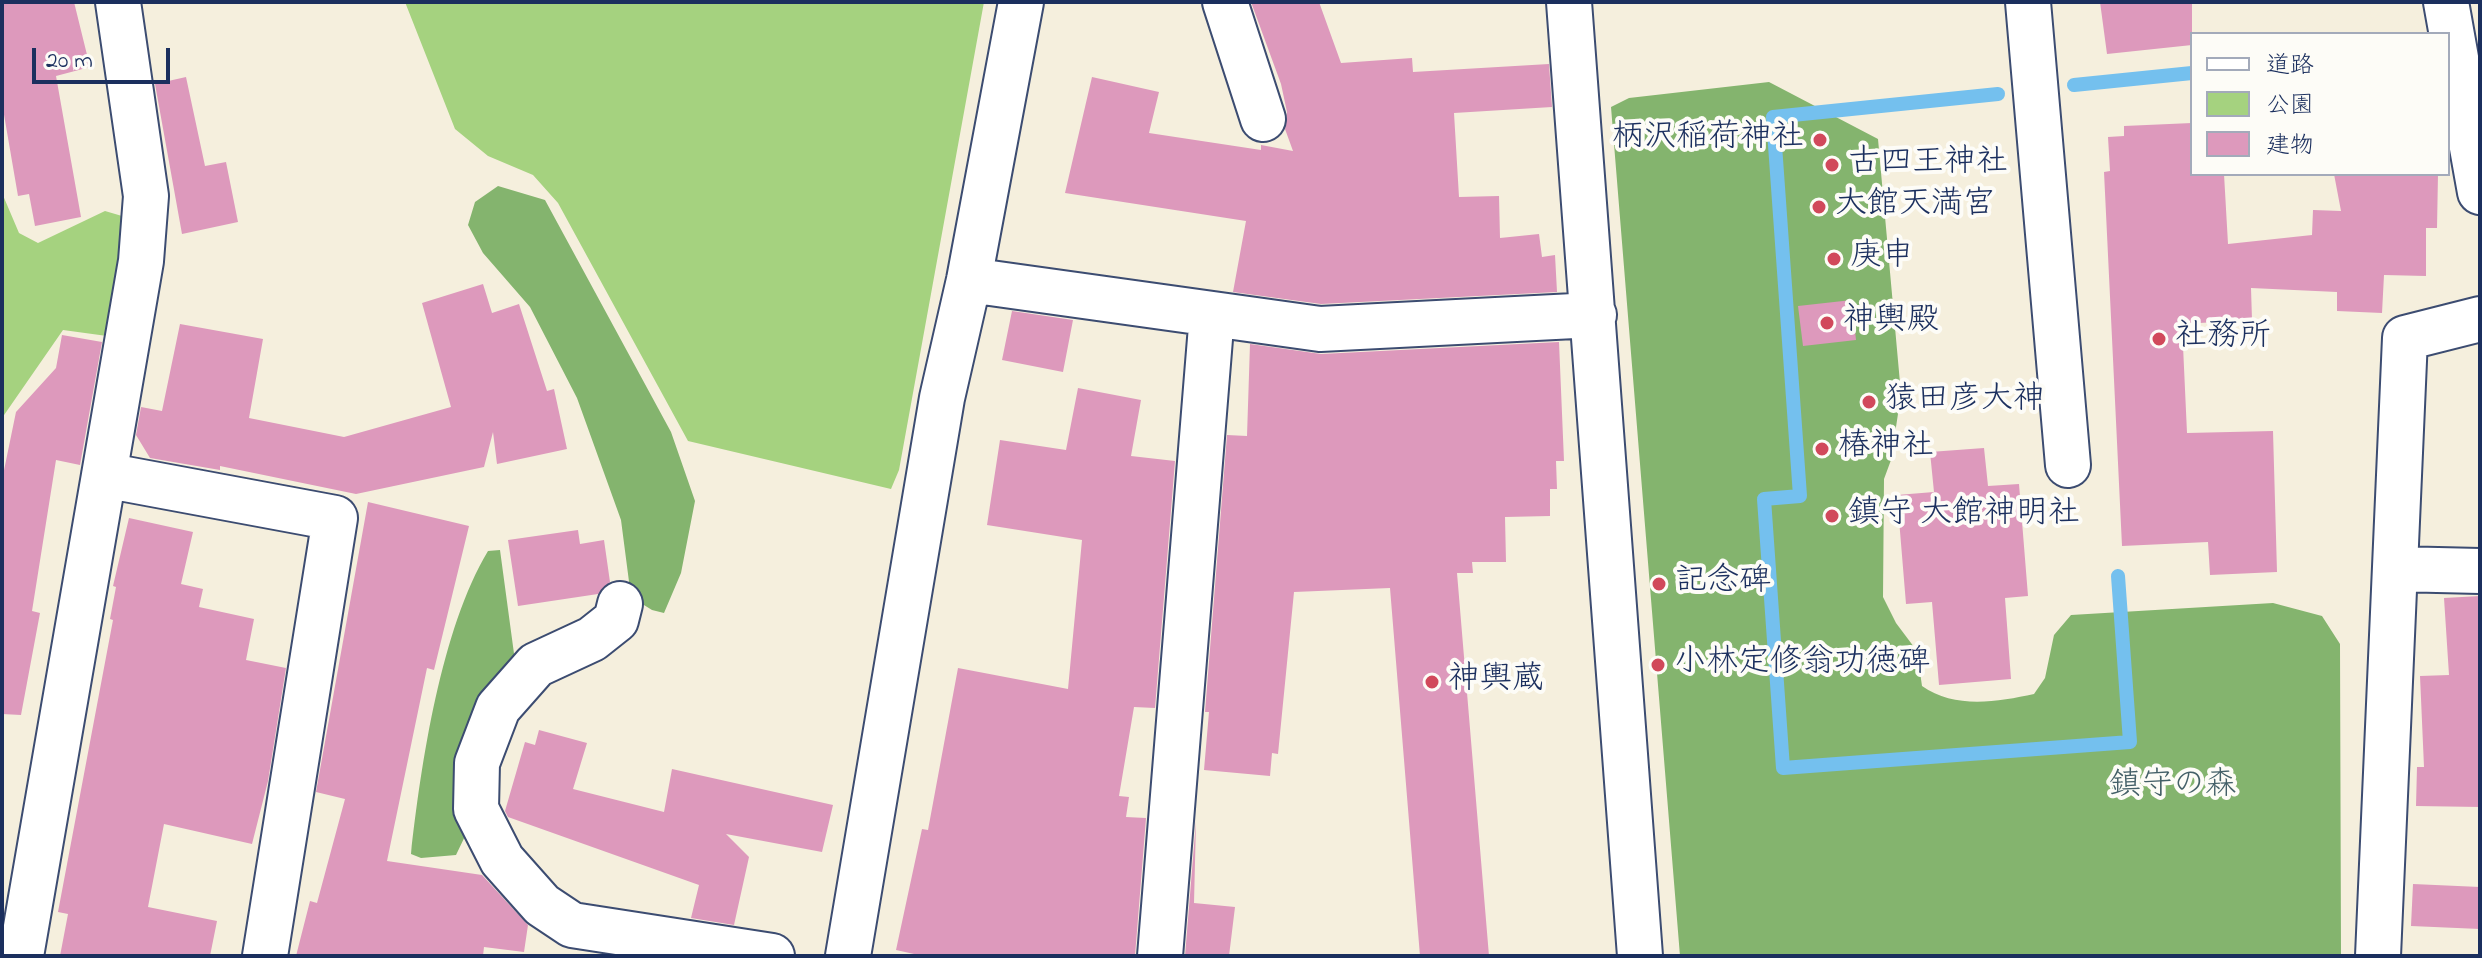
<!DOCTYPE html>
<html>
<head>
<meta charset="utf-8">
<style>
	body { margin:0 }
	#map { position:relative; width:2482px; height:958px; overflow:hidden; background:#f5efdd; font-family:"Indie Flower","Klee One",sans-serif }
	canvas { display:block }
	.frame { position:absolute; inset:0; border:4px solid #1b2f5e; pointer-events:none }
	.legend { position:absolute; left:2190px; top:32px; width:260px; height:144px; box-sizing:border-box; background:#fdfcf7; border:2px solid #a3aaba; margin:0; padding:10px 14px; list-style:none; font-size:24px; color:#1b2f5e }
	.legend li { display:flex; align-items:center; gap:16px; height:40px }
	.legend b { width:40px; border:2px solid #a3aaba }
	.scale { position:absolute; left:32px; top:48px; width:138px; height:36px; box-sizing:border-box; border:4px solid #1b2f5e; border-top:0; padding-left:10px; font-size:24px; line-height:28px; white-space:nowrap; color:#1b2f5e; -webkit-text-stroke:6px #fdfcf7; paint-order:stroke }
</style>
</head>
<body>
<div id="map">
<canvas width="2482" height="958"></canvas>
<div class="frame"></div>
<ul class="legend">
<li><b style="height:10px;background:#fff"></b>道路</li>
<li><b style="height:22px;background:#a5d27f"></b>公園</li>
<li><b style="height:22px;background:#dd99bc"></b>建物</li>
</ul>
<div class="scale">20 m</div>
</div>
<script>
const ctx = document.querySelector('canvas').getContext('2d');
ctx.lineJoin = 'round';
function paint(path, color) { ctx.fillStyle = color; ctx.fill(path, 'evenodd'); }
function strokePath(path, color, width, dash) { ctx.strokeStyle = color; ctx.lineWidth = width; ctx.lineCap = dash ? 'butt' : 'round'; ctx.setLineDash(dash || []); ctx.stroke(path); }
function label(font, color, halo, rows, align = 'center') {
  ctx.font = font + ' "Indie Flower","Klee One",sans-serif'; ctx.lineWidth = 8; ctx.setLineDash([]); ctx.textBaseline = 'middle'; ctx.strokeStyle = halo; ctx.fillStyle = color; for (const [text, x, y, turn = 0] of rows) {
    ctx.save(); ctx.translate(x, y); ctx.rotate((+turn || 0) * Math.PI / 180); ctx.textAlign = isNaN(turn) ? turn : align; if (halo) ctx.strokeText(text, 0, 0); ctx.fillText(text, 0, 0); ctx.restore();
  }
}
paint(new Path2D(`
	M 405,2 L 984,2 L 899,470 L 891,489 L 688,441 L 558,203 L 533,175 L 488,156 L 455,129 Z
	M 2,193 L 19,233 L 38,243 L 105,211 L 122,216 L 125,261 L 107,336 L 63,330 L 2,418 Z`), '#a5d27f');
paint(new Path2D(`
	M 1769,82 L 1878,139 L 1901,394 L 1891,460 L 1884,479 L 1883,597 L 1896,623 L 1917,651 L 1922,686 C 1954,709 1997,702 2034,694 L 2045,678 L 2054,635 L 2071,615 L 2273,603 L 2322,616 L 2340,644 L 2341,956 L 1680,956 L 1611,107 L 1629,98 Z
	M 498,186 L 545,200 L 671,432 L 695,501 L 681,573 L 664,613 L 652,610 L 631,597 L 621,520 L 577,398 L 530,307 L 483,253 L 468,225 L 475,202 Z
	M 500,550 L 515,661 L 468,830 L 456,855 L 421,858 L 411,854 C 421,764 441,629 488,551 Z`), '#84b46e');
strokePath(new Path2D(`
	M 2074,85 L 2192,73
	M 1998,94 L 1773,117 L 1800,496 L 1764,499 L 1783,768 L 2130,742 L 2118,576`), '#74c0ee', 14);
paint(new Path2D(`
	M 2,2 L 74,2 L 90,67 L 56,76 L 81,217 L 35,226 L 29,194 L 18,196 L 2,103 Z
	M 1251,2 L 1319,2 L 1341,63 L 1412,58 L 1413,72 L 1549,64 L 1552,107 L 1454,113 L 1459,197 L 1499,196 L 1500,238 L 1539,234 L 1542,257 L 1555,255 L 1557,292 L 1321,304 L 1233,292 L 1246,221 L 1065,193 L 1092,77 L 1159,92 L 1149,133 L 1261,150 L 1261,145 L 1293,151 L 1285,129 L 1287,112 L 1281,84 Z
	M 2100,2 L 2192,2 L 2192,45 L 2107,54 Z
	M 186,77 L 205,166 L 226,162 L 238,222 L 182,234 L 155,84 Z
	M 2192,123 L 2192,174 L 2224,174 L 2228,244 L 2312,235 L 2313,210 L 2341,211 L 2334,174 L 2438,174 L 2437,228 L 2426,228 L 2426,276 L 2384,275 L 2382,313 L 2337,311 L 2337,292 L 2251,288 L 2252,320 L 2182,324 L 2187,433 L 2273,431 L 2277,572 L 2210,575 L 2208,542 L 2122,546 L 2104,172 L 2110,171 L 2108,137 L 2124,136 L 2124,126 Z
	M 483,284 L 492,313 L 519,304 L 547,391 L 554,389 L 567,449 L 497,464 L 493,432 L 484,467 L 356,494 L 220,466 L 220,470 L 150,458 L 136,435 L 141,407 L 162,411 L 180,324 L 263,339 L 249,418 L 344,437 L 451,407 L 422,303 Z
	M 1852,300 L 1856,340 L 1803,346 L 1798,306 Z
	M 1012,311 L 1073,320 L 1063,372 L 1002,360 Z
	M 62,335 L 102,342 L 80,465 L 56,460 L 32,611 L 40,613 L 21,715 L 2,714 L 2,480 L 16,412 L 56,368 Z
	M 1559,342 L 1564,461 L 1556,461 L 1557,489 L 1550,489 L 1550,516 L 1505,517 L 1506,562 L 1472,562 L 1473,573 L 1457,573 L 1489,956 L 1420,956 L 1390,588 L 1294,592 L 1278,754 L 1272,753 L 1270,776 L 1204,770 L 1209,712 L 1205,712 L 1227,435 L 1247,436 L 1250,344 L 1321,354 Z
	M 1078,388 L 1141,400 L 1131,456 L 1175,461 L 1155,708 L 1134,707 L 1119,796 L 1129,797 L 1126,817 L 1146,818 L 1135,956 L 923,956 L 896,950 L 922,829 L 928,830 L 958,668 L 1068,689 L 1082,540 L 987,525 L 1000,440 L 1066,450 Z
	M 1984,448 L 1988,486 L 2019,484 L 2028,596 L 2005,598 L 2011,679 L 1939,685 L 1932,602 L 1906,604 L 1897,495 L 1934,492 L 1930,452 Z
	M 368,502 L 469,526 L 434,670 L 427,668 L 387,861 L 482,875 L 528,925 L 524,952 L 484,947 L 483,956 L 296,956 L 310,901 L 317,903 L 345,799 L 316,792 Z
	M 129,518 L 193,532 L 181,584 L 203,589 L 199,607 L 254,619 L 246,660 L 286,668 L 268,781 L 252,844 L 164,824 L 148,907 L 217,921 L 210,956 L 60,956 L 68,914 L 58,912 L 113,620 L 110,619 L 116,587 L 113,586 Z
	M 578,530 L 580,544 L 604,540 L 610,582 L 598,594 L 518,606 L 508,540 Z
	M 2480,596 L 2480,807 L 2416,806 L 2417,767 L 2424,767 L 2420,676 L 2449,675 L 2444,598 Z
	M 539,730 L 587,743 L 573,789 L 664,812 L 672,769 L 833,805 L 822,852 L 726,834 L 749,857 L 734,925 L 691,918 L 699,885 L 508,817 L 505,811 L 525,742 L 535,745 Z
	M 1196,821 L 1194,903 L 1235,907 L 1229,956 L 1185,956 Z
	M 2413,884 L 2480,887 L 2480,929 L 2411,926 Z`), '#dd99bc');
const minor = new Path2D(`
	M 1225,2 L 1263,119
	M 1569,2 L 1640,956
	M 2028,2 L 2068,465
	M 2446,2 L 2480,192
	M 969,280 L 1320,329 L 1594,315
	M 104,475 L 335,518 L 265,956
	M 2395,569 L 2480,571
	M 620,604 L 616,620 L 592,639 L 536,665 L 498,708 L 477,763 L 476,809 L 502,860 L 542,905 L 572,925 L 772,956
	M 21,956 L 141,261 L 146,196 L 118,2
	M 848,956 L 942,398 L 969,280 L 1021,2
	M 1160,956 L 1212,314
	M 2378,956 L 2405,338 L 2480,319`);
strokePath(minor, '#3c4c71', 48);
strokePath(minor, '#fff', 44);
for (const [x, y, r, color] of [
	[1820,140,8,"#d1495b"],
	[1832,165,8,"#d1495b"],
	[1819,207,8,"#d1495b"],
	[1834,259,8,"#d1495b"],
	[1827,323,8,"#d1495b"],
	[2159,339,8,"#d1495b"],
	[1869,402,8,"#d1495b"],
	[1822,449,8,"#d1495b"],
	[1832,516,8,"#d1495b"],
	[1659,584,8,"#d1495b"],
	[1658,665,8,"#d1495b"],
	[1432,682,8,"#d1495b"]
]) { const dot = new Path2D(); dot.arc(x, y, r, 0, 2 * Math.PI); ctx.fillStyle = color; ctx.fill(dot); strokePath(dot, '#fdfcf7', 3); }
label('32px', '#1b2f5e', '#fdfcf7', [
	["柄沢稲荷神社",1804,140,"right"],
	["古四王神社",1848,165],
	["大館天満宮",1835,207],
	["庚申",1850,259],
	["神輿殿",1843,323],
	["社務所",2175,339],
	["猿田彦大神",1885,402],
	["椿神社",1838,449],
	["鎮守 大館神明社",1848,516],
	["記念碑",1675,584],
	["小林定修翁功徳碑",1674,665],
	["神輿蔵",1448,682]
], 'left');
label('32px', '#446068', '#fdfcf7', [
	["鎮守の森",2173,788]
]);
</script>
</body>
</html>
